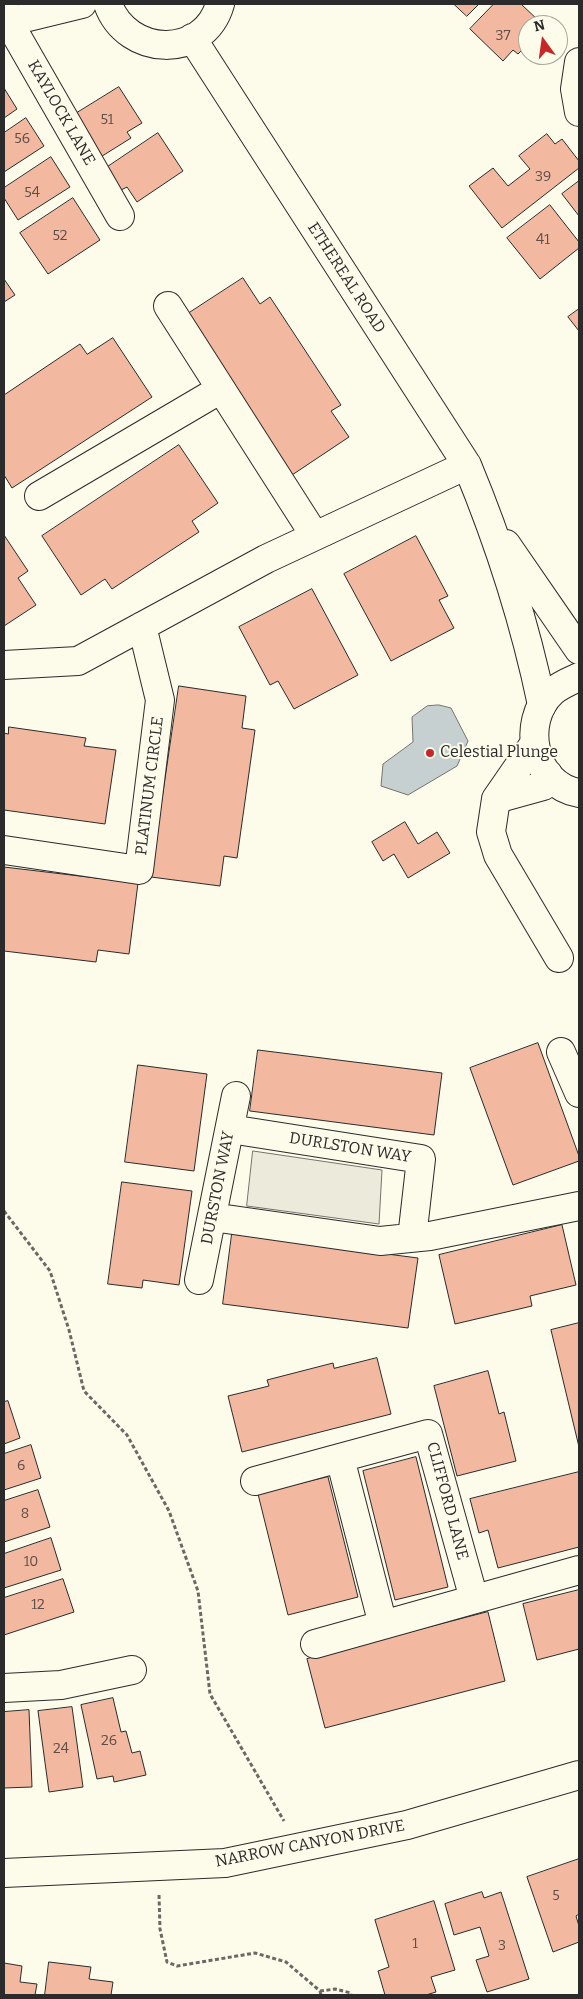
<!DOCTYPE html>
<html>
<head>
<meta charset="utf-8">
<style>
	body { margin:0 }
	#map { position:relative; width:583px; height:1999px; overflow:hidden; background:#fdfbea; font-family:Bitter,serif }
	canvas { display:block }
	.frame { position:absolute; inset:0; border:5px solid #2b2b2b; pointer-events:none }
	.north { position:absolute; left:518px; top:15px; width:50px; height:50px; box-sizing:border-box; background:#fdfbea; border:1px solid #a9a89e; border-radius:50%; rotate:346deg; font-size:14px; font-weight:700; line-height:20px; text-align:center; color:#2b2b2b }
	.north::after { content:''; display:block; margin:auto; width:18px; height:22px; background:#c62828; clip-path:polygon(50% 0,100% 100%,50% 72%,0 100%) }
</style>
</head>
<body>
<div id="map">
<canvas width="583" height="1999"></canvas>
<div class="frame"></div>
<div class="north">N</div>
</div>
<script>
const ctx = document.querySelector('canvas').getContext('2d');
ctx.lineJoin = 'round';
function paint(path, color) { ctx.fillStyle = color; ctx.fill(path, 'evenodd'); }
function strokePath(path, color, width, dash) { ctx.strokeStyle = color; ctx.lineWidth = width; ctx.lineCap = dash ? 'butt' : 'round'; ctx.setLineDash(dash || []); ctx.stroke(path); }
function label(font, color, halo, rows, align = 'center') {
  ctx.font = font + ' Bitter,serif'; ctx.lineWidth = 4; ctx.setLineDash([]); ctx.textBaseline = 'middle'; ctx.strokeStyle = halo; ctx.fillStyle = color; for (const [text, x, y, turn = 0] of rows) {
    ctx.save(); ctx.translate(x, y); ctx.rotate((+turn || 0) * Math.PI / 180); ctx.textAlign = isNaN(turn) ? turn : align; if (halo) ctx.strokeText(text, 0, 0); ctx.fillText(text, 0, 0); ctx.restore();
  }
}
const parking = new Path2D(`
	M 253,1151 L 382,1170 L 379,1224 L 247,1206 Z`);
paint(parking, '#eceadb');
strokePath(parking, '#74746e', 1);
const water = new Path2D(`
	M 439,705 L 451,708 L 468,741 L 457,766 L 408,795 L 381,786 L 383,764 L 413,742 L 412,717 L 427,706 Z`);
paint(water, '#c7d0d0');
strokePath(water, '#74746e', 1);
const building = new Path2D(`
	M 454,4 L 479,4 L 467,16 Z
	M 494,4 L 521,4 L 540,22 L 538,25 L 528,25 L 528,44 L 518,54 L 513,50 L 503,61 L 470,29 Z
	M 119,87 L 142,123 L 127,132 L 131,138 L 99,158 L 72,116 Z
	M 4,88 L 17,109 L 4,118 Z
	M 26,118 L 44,146 L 4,172 L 4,133 Z
	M 158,133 L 183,171 L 137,202 L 127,187 L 121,190 L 106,168 Z
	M 547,134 L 555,144 L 562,139 L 579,161 L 579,168 L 502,228 L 469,186 L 493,168 L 508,186 L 530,169 L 519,156 Z
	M 51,157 L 70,187 L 18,220 L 4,198 L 4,188 Z
	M 579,181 L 579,216 L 562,194 Z
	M 73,198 L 100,240 L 48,274 L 20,233 Z
	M 550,205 L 579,242 L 579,248 L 540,279 L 507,238 Z
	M 243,278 L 260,304 L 270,297 L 341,405 L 331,411 L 349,437 L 289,477 L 183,317 Z
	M 4,279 L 15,295 L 4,302 Z
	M 579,309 L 579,331 L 568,317 Z
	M 113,338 L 152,397 L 12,488 L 4,475 L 4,395 L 80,344 L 87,354 Z
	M 179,445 L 218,503 L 192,521 L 199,532 L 112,589 L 105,579 L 81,595 L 42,536 Z
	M 4,535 L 28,571 L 18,578 L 36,605 L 4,626 Z
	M 416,536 L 448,596 L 439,600 L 454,628 L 391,661 L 344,574 Z
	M 312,589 L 358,675 L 294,709 L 278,681 L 270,685 L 239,627 Z
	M 179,686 L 246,696 L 242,728 L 255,730 L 237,858 L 224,856 L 220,886 L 151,877 Z
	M 9,727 L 86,738 L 84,746 L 116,750 L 105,824 L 4,810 L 4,733 L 8,734 Z
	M 405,822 L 418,844 L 437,832 L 450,853 L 408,878 L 394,854 L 383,861 L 372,842 Z
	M 4,867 L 138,883 L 129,954 L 98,950 L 96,962 L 4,951 Z
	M 538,1043 L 579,1156 L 579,1161 L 513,1185 L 470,1068 Z
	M 258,1050 L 442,1073 L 434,1135 L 250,1111 Z
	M 138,1065 L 207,1074 L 194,1171 L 125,1162 Z
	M 122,1182 L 192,1191 L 179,1285 L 143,1280 L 142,1288 L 108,1284 Z
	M 562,1225 L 576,1285 L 530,1296 L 532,1306 L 455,1324 L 439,1255 Z
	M 232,1234 L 418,1258 L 408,1328 L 223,1304 Z
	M 579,1323 L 579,1447 L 551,1330 Z
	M 377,1358 L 391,1414 L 242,1452 L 228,1396 L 269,1386 L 267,1380 L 333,1363 L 334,1368 Z
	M 488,1371 L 499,1414 L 504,1412 L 516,1461 L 457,1476 L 434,1386 Z
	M 8,1401 L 20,1438 L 4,1444 L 4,1402 Z
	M 31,1445 L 41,1478 L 4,1490 L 4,1454 Z
	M 416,1457 L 448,1587 L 395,1600 L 363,1471 Z
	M 579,1472 L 579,1547 L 498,1568 L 488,1530 L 479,1533 L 470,1499 Z
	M 328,1477 L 358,1597 L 288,1615 L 258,1494 Z
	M 38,1490 L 50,1527 L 4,1542 L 4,1501 Z
	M 51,1538 L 61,1570 L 4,1588 L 4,1554 Z
	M 63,1579 L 74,1612 L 4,1635 L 4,1598 Z
	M 579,1590 L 579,1649 L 537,1660 L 523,1604 Z
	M 488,1612 L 505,1681 L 325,1728 L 307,1659 Z
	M 113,1698 L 121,1732 L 126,1731 L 132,1753 L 140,1751 L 146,1775 L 114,1782 L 113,1776 L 97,1779 L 81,1705 Z
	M 72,1707 L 83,1787 L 49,1792 L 38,1711 Z
	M 29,1710 L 32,1787 L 4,1788 L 4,1712 Z
	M 579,1859 L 579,1914 L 576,1916 L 579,1926 L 579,1942 L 553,1952 L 527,1877 Z
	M 482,1892 L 484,1898 L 501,1892 L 529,1979 L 487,1992 L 476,1960 L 489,1956 L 480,1927 L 454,1935 L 445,1904 Z
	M 434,1901 L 455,1970 L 431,1977 L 436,1992 L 426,1995 L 385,1995 L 378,1971 L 389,1967 L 375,1920 Z
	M 49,1962 L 91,1967 L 89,1979 L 113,1982 L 111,1995 L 45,1995 Z
	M 4,1963 L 22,1966 L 20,1982 L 37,1984 L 35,1995 L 4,1995 Z`);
paint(building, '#f2b8a0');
strokePath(building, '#2b2b2b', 1);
const minor = new Path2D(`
	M 108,4 C 127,57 204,60 220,4
	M 4,8 L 8,21 L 120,216
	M 4,23 L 82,4
	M 192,38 L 467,465 C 499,542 525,623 542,705
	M 579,62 L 575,89 L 579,112
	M 168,306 L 315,536
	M 39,496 L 221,389
	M 506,544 L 579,650
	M 4,665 L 78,661 L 266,559 L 467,465
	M 534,744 L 496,799 L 543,786 L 548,774
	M 496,799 L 491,832 L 498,855 L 559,958
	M 4,850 L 139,870 L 160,700 L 142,626
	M 561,1052 L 579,1093
	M 230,1129 L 421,1159 L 412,1238
	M 212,1217 L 380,1241 L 430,1236 L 579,1206
	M 199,1280 L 236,1096
	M 340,1458 L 383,1625
	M 255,1481 L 428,1434 L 474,1599
	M 315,1644 L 579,1570
	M 4,1688 L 61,1685 L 132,1670
	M 4,1873 L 225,1863 L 407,1825 L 579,1775`);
const major = new Path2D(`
	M 579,677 C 570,681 560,685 552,692 C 520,722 533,785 579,793`);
strokePath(minor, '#2b2b2b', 30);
strokePath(major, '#2b2b2b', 30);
strokePath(new Path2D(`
	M 4,1211 L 50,1271 L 69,1330 L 84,1391 L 127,1435 L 169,1511 L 198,1591 L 210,1694 L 284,1821
	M 159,1895 L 160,1929 L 167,1962 L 177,1966 L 255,1953 L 286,1962 L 320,1991 L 321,1995
	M 320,1991 L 335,1989 L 351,1993 L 351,1995`), '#6a6964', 3, [4, 2.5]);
strokePath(minor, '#fdfbea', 28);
strokePath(major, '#fdfbea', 28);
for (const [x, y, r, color] of [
	[430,753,5,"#c62828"]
]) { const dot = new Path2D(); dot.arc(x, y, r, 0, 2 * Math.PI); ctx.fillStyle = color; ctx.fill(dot); strokePath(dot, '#fdfbea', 2); }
label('14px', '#5d4e48', null, [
	["37",503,36],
	["51",107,120],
	["56",22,139],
	["39",543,177],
	["54",32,193],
	["52",60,236],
	["41",543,240],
	["6",21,1466],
	["8",25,1514],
	["10",31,1562],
	["12",38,1605],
	["26",109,1741],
	["24",61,1749],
	["5",556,1896],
	["1",415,1944],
	["3",502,1946]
]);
label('16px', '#2b2b2b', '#fdfbea', [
	["KAYLOCK LANE",61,113,60],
	["ETHEREAL ROAD",346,278,57],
	["PLATINUM CIRCLE",150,786,-83],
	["DURLSTON WAY",350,1148,9],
	["DURSTON WAY",218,1188,-79],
	["CLIFFORD LANE",447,1501,75],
	["NARROW CANYON DRIVE",310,1844,-11]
]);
label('16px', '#2b2b2b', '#fdfbea', [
	["Celestial Plunge",440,753]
], 'left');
</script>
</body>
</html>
